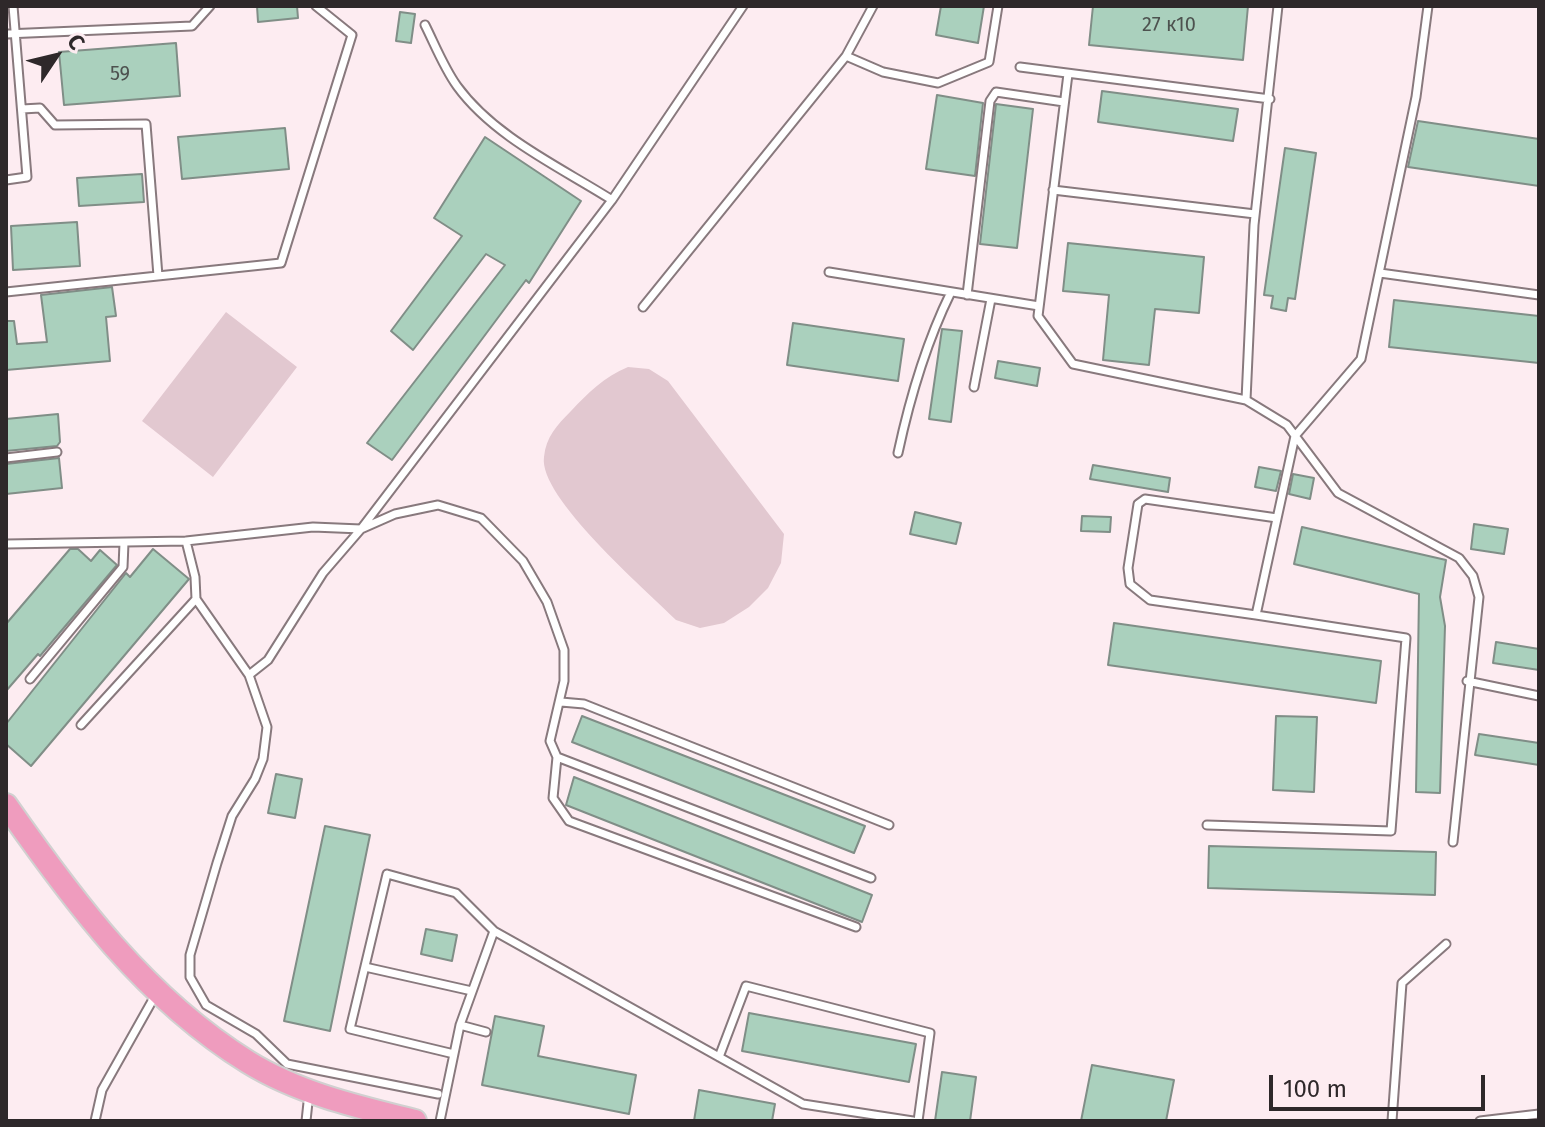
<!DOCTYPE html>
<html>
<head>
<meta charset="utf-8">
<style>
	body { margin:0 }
	#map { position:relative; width:1545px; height:1127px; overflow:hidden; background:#fdecf1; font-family:"Fira Sans",sans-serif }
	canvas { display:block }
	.frame { position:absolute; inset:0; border:8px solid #2e282a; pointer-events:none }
	.north { position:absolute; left:16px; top:16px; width:80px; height:80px; -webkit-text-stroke:6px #fdecf1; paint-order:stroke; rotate:55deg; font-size:22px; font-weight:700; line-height:32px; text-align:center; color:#2e282a }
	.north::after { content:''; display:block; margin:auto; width:28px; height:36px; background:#2e282a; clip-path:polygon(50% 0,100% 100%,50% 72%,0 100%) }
	.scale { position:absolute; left:1269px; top:1075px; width:216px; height:36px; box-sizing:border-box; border:4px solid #2e282a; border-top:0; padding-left:10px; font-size:24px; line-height:28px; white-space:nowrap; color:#2e282a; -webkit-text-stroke:6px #fdecf1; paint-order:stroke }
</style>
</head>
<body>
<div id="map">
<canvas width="1545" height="1127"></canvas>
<div class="frame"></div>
<div class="north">С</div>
<div class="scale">100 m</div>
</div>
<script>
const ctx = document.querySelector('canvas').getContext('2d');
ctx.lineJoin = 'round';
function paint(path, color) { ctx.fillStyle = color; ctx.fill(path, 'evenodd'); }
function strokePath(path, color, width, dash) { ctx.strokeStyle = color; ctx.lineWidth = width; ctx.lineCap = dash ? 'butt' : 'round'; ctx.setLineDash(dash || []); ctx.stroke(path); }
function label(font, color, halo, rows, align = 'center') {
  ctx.font = font + ' "Fira Sans",sans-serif'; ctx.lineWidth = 8; ctx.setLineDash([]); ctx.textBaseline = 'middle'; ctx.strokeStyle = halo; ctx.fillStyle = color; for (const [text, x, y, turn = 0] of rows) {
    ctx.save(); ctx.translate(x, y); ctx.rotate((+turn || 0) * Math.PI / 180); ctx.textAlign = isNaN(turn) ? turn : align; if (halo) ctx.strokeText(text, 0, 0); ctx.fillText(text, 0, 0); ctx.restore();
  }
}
paint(new Path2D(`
	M 226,312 L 297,367 L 213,477 L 142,421 Z
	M 628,367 L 649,369 L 668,381 L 784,534 L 781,563 L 768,588 L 749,607 L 724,623 L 700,628 L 676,620 C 646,590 538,497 544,457 C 546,437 557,425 571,411 C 588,393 604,377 628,367 Z`), '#e2c8d0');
const building = new Path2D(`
	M 257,6 L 297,6 L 298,18 L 258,22 Z
	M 941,6 L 984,6 L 978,43 L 936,35 Z
	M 1093,6 L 1248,6 L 1243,60 L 1089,45 Z
	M 400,12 L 415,14 L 411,43 L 396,41 Z
	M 176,43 L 180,96 L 64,105 L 59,52 Z
	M 1102,91 L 1238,109 L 1233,141 L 1098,122 Z
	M 937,95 L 983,103 L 975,176 L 926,169 Z
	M 996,104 L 1033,109 L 1017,248 L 980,244 Z
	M 1418,121 L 1539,139 L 1539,186 L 1408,167 Z
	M 285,128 L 289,169 L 182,179 L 178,137 Z
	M 485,137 L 581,201 L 529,283 L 526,280 L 392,460 L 367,443 L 505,265 L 486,254 L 413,350 L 391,331 L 462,236 L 434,218 Z
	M 1285,148 L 1316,153 L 1295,299 L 1288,298 L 1286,311 L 1271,308 L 1273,296 L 1264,295 Z
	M 142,174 L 144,202 L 79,206 L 77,178 Z
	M 77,222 L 80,266 L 13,270 L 11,226 Z
	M 1068,243 L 1204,257 L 1199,313 L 1155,309 L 1149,365 L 1103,360 L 1109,295 L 1063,291 Z
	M 112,287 L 116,316 L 106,317 L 110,361 L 6,370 L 6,321 L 14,321 L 17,344 L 47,342 L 41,295 Z
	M 1394,300 L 1539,316 L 1539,363 L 1389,347 Z
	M 793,323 L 904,339 L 898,381 L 787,365 Z
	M 942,329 L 962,331 L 951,422 L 929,419 Z
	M 998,361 L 1040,368 L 1037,386 L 995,378 Z
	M 58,414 L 60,442 L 57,446 L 6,451 L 6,419 Z
	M 59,458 L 62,488 L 6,494 L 6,464 Z
	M 1093,465 L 1170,478 L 1168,492 L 1090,479 Z
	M 1259,467 L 1281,471 L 1276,491 L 1255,487 Z
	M 1293,474 L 1314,478 L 1310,499 L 1289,494 Z
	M 915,512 L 961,523 L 956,544 L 910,534 Z
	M 1082,516 L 1111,517 L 1110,532 L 1081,531 Z
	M 1474,524 L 1508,529 L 1504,554 L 1471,549 Z
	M 1302,527 L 1446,560 L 1440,597 L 1445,626 L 1440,793 L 1416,792 L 1419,594 L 1294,564 Z
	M 70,549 L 78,549 L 91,561 L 100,550 L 117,565 L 40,656 L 38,654 L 6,691 L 6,624 Z
	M 153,549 L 189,579 L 31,766 L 6,744 L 6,724 L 126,573 L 130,577 Z
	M 1114,623 L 1381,661 L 1376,703 L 1108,665 Z
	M 1496,642 L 1539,649 L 1539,670 L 1493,663 Z
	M 582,716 L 865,826 L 854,853 L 572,742 Z
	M 1276,716 L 1317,717 L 1314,792 L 1273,790 Z
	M 1479,734 L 1539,743 L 1539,765 L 1475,755 Z
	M 276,774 L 302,779 L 295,818 L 268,813 Z
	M 574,777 L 872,895 L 862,922 L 566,805 Z
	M 325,826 L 370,835 L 330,1031 L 284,1021 Z
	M 1209,846 L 1436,852 L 1435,895 L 1208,888 Z
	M 426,929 L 457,935 L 452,961 L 421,954 Z
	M 749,1013 L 916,1044 L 909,1082 L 742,1051 Z
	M 495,1016 L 544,1026 L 538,1056 L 636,1075 L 629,1114 L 482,1085 Z
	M 1092,1065 L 1174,1080 L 1166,1121 L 1081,1121 Z
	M 942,1072 L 976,1077 L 970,1121 L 935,1121 Z
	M 699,1090 L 775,1104 L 772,1121 L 694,1121 Z`);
paint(building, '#aad0bd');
strokePath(building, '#808e87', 2);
const lane = new Path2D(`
	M 1278,6 L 1254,225 L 1246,400 L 1287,425 L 1338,493 L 1459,558 L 1473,576 L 1479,597 L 1453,842
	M 425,25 C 435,45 444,68 457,86 C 494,137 560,167 612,200
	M 6,34 L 192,26 L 210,6
	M 846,56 L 883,72 L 938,83 L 989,62 L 998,6
	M 1020,67 L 1270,99
	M 1068,74 L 1038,316 L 1073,364 L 1246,400
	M 22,109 L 40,108 L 55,125 L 146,124 L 158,276
	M 6,180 L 27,177 L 13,6
	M 1053,190 L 1255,214
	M 829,272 L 1039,306
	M 1380,273 L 1539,295
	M 6,292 L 281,263 L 352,35 L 316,6
	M 967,295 L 990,101 L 996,92 L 1064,102
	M 643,307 L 846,56 L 873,6
	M 974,387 L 991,299
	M 898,453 C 910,397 926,343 951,292
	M 6,458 L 57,452
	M 186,541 L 195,577 L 196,599 L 249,675 L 267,727 L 263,759 L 255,779 L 232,816 L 217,863 L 190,955 L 190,977 L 206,1005 L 256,1034 L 287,1064 L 438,1094
	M 6,544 L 186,541 L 313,527 L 361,529 L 395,514 L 438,505 L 481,518 L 523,561 L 547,602 L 564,650 L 564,681 L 550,741 L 557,757 L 871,878
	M 1256,615 L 1150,600 L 1130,584 L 1128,568 L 1138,504 L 1145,499 L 1277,518
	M 249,675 L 268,660 L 323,573 L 361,529 L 612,200 L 743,6
	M 30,679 L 123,567 L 124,543
	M 1467,681 L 1539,696
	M 561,702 L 584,704 L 889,825
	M 81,725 L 196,599
	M 557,757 L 553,798 L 569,821 L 856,927
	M 1207,825 L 1391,831 L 1406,638 L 1256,615 L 1295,436 L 1361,359 L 1416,97 L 1428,6
	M 365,967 L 472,991
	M 460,1025 L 486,1032
	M 454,1054 L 350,1029 L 387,874 L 456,893 L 494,931 L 803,1104 L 913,1121
	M 719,1057 L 746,986 L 930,1033 L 918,1121
	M 95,1121 L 102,1090 L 156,994
	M 306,1121 L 309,1093
	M 440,1121 L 460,1025 L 494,931
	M 1392,1121 L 1402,983 L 1446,944
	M 1480,1121 L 1539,1114`);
const primary = new Path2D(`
	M 6,805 C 74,902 145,998 248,1062 C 298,1093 358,1107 415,1121`);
strokePath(lane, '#88797d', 11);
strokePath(primary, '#d1d0d0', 26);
strokePath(lane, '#fff', 7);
strokePath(primary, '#ef9cbe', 22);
label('20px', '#4d524f', null, [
	["27 к10",1169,25],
	["59",120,74]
]);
</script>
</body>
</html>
